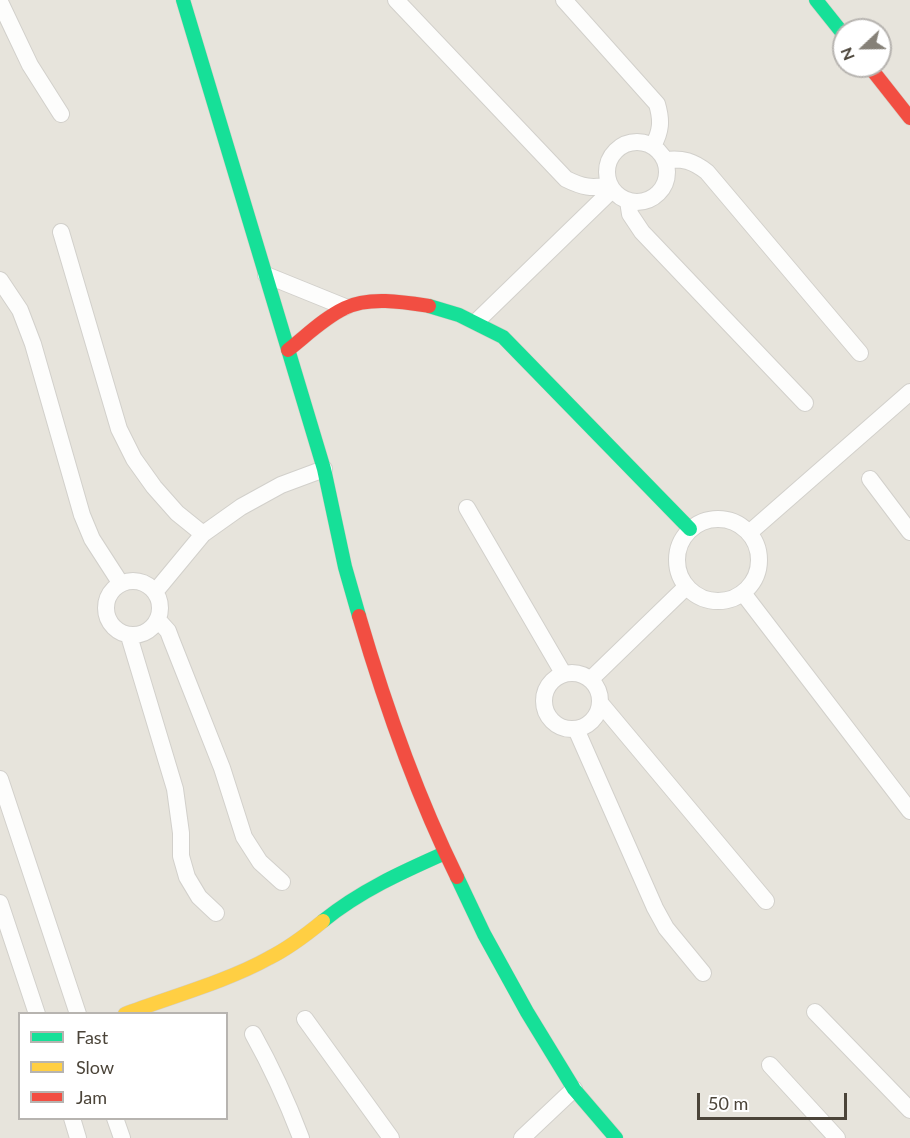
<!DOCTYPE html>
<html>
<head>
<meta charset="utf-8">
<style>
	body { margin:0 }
	#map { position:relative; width:910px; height:1138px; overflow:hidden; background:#f4f2ee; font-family:Lato,sans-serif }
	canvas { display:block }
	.legend { position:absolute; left:18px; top:1012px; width:210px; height:108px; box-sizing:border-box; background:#fff; border:2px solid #b7b4b0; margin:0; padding:8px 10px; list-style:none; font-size:18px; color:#4b4439 }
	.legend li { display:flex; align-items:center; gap:12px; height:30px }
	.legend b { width:30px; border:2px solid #b7b4b0 }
	.north { position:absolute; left:832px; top:18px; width:60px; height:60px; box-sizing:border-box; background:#fff; border:2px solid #b7b4b0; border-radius:50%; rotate:248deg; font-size:16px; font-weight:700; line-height:24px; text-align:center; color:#4b4439 }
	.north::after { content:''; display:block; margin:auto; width:21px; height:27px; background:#868178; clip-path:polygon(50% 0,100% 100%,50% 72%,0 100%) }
	.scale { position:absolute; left:697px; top:1093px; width:150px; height:27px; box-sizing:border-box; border:3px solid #4b4439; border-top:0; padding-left:8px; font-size:18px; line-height:21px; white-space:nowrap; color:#4b4439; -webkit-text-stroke:4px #fff; paint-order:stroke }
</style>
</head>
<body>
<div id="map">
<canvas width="910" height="1138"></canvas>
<ul class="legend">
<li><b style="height:8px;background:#16e098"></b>Fast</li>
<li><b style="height:8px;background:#ffcf43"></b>Slow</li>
<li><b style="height:8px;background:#f24e42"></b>Jam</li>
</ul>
<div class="north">N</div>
<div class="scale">50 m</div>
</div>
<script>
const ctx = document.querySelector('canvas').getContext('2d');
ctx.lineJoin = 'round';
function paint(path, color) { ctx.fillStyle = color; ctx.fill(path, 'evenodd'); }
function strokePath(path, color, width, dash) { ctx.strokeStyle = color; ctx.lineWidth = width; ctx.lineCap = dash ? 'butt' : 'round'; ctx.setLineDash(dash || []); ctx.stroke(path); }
paint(new Path2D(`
	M 0,0 L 910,0 L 910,1138 L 0,1138 ZM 844,30 L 880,30 L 880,66 L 844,66 ZM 20,1014 L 226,1014 L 226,1118 L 20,1118 Z`), '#e7e4dc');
const street = new Path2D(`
	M 396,0 L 566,179 C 582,187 592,189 609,185
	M 564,0 L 657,104 C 662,121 661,131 653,146
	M 0,2 L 30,65 L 61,114
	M607 172a30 30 0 1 1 60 0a30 30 0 1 1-60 0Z
	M 665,160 C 683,158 693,161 707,172 L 860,353
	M 628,201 L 630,214 L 642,232 L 805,403
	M 61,232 L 119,429 L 134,459 L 154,487 L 177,513 L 203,534
	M 266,275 L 345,307
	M 0,280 L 20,310 L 33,344 L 82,515 L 92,539 L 121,584
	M 477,321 L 612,190
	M 870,479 L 910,532
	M 467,508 L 563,673
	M677 560a41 41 0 1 1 82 0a41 41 0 1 1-82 0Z
	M 749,533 L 910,392
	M106 608a27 27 0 1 1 54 0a27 27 0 1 1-54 0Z
	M 155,592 L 203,534 L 241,507 L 281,485 L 324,469
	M 743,593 L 910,811
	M 158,620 L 168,631 L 171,639 L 222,768 L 244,837 L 260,862 L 282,882
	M 129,636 L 175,789 L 181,833 L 181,856 L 187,877 L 199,897 L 216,913
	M544 701a28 28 0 1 1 56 0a28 28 0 1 1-56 0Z
	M 591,679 L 686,587
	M 601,704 L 766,901
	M 576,729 L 655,908 L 666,928 L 703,973
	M 0,779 L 78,1014
	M 0,903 L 37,1014
	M 815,1012 L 910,1110
	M 305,1019 L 391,1138
	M 253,1034 C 272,1068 287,1101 301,1138
	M 770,1065 L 837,1138
	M 72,1118 L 78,1138
	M 115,1118 L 122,1138
	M 522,1138 L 574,1089`);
const fast = new Path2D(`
	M 183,0 L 324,469 L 345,567 L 359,616
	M 816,0 L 844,35
	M 429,306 L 459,315 L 503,337 L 690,529
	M 457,877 L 484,934 L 527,1012 L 574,1089 L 616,1138
	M 323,921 C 360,891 402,872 445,853`);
const slow = new Path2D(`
	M 125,1014 C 170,997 228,981 269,958 C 289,948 306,935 323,921`);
const jam = new Path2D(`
	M 869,66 L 910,118
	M 288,350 C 306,336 324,318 345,308 C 369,296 404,302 429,306
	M 359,616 C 385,705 416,794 457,877`);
strokePath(street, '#d2d0cb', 18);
strokePath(fast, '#d3cfc5', 15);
strokePath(slow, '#d3cfc5', 15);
strokePath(jam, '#d3cfc5', 15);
strokePath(street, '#fdfdfc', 16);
strokePath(fast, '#16e098', 14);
strokePath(slow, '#ffcf43', 14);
strokePath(jam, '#f24e42', 14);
</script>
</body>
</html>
